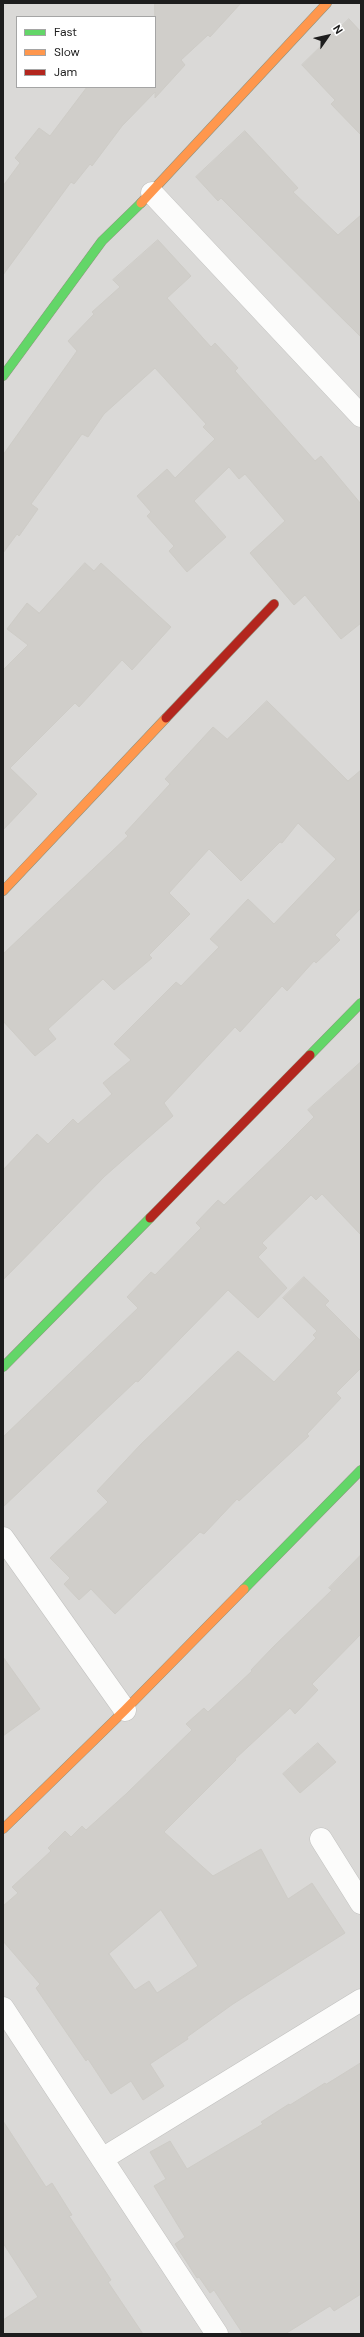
<!DOCTYPE html>
<html>
<head>
<meta charset="utf-8">
<style>
	body { margin:0 }
	#map { position:relative; width:364px; height:2337px; overflow:hidden; background:#ebeae5; font-family:"DM Sans",sans-serif }
	canvas { display:block }
	.frame { position:absolute; inset:0; border:4px solid #1d1d1d; pointer-events:none }
	.legend { position:absolute; left:16px; top:16px; width:140px; height:72px; box-sizing:border-box; background:#fff; border:1px solid #a5a5a5; margin:0; padding:5px 7px; list-style:none; font-size:12px; color:#1d1d1d }
	.legend li { display:flex; align-items:center; gap:8px; height:20px }
	.legend b { width:20px; border:1px solid #a5a5a5 }
	.north { position:absolute; left:308px; top:16px; width:40px; height:40px; -webkit-text-stroke:3px #fff; paint-order:stroke; rotate:56deg; font-size:11px; font-weight:700; line-height:16px; text-align:center; color:#1d1d1d }
	.north::after { content:''; display:block; margin:auto; width:14px; height:18px; background:#1d1d1d; clip-path:polygon(50% 0,100% 100%,50% 72%,0 100%) }
</style>
</head>
<body>
<div id="map">
<canvas width="364" height="2337"></canvas>
<div class="frame"></div>
<ul class="legend">
<li><b style="height:5px;background:#63d668"></b>Fast</li>
<li><b style="height:5px;background:#ff974d"></b>Slow</li>
<li><b style="height:5px;background:#b3261e"></b>Jam</li>
</ul>
<div class="north">N</div>
</div>
<script>
const ctx = document.querySelector('canvas').getContext('2d');
ctx.lineJoin = 'round';
function paint(path, color) { ctx.fillStyle = color; ctx.fill(path, 'evenodd'); }
function strokePath(path, color, width, dash) { ctx.strokeStyle = color; ctx.lineWidth = width; ctx.lineCap = dash ? 'butt' : 'round'; ctx.setLineDash(dash || []); ctx.stroke(path); }
paint(new Path2D(`
	M 3,3 L 361,3 L 361,2334 L 3,2334 ZM 17,17 L 155,17 L 155,87 L 17,87 Z`), '#dad9d7');
const building = new Path2D(`
	M 155,3 L 241,3 L 210,37 L 208,35 L 181,60 L 185,65 L 155,98 L 155,92 L 122,126 L 92,166 L 90,164 L 74,184 L 71,182 L 3,275 L 3,186 L 20,163 L 15,158 L 39,128 L 50,136 L 87,87 L 155,87 Z
	M 349,19 L 361,32 L 361,135 L 331,104 L 335,100 L 302,65 Z
	M 245,131 L 298,188 L 293,192 L 338,235 L 361,215 L 361,337 L 221,198 L 218,201 L 196,177 Z
	M 158,240 L 191,276 L 167,298 L 211,347 L 215,343 L 238,368 L 235,371 L 315,461 L 321,456 L 361,504 L 361,623 L 341,639 L 305,595 L 294,605 L 250,553 L 285,521 L 245,474 L 239,479 L 229,467 L 194,501 L 226,537 L 187,572 L 169,551 L 174,546 L 147,516 L 151,512 L 137,496 L 167,469 L 175,478 L 215,439 L 203,427 L 206,424 L 155,368 L 104,414 L 88,437 L 82,434 L 31,504 L 38,509 L 19,536 L 17,534 L 3,553 L 3,455 L 77,351 L 68,341 L 94,314 L 92,312 L 120,287 L 113,280 Z
	M 85,563 L 94,571 L 101,563 L 171,627 L 132,670 L 122,660 L 79,707 L 75,703 L 10,768 L 37,794 L 3,830 L 3,670 L 28,645 L 7,629 L 27,603 L 39,613 Z
	M 267,701 L 348,781 L 361,770 L 361,908 L 335,935 L 340,940 L 316,963 L 314,961 L 287,991 L 282,986 L 240,1032 L 235,1027 L 164,1103 L 173,1116 L 105,1176 L 3,1280 L 3,1170 L 37,1134 L 48,1144 L 73,1119 L 78,1124 L 112,1094 L 103,1083 L 131,1060 L 114,1044 L 176,982 L 181,986 L 219,947 L 210,939 L 248,899 L 274,924 L 336,859 L 298,823 L 282,843 L 280,842 L 241,881 L 209,849 L 169,893 L 190,914 L 149,955 L 152,958 L 114,990 L 103,979 L 48,1029 L 56,1039 L 35,1056 L 3,1021 L 3,954 L 128,836 L 125,833 L 170,784 L 165,779 L 213,727 L 227,739 Z
	M 361,1062 L 361,1235 L 322,1194 L 316,1200 L 311,1195 L 262,1243 L 267,1248 L 258,1257 L 287,1288 L 258,1318 L 228,1290 L 138,1382 L 136,1381 L 3,1507 L 3,1437 L 138,1308 L 127,1297 L 151,1272 L 155,1275 L 201,1228 L 196,1223 L 218,1200 L 224,1205 L 280,1151 L 314,1117 L 308,1110 Z
	M 304,1277 L 329,1301 L 325,1305 L 361,1341 L 361,1368 L 336,1393 L 341,1398 L 307,1434 L 309,1436 L 239,1501 L 237,1499 L 204,1534 L 200,1532 L 115,1614 L 91,1589 L 79,1600 L 64,1584 L 70,1578 L 50,1558 L 108,1502 L 97,1491 L 141,1444 L 238,1351 L 274,1382 L 316,1338 L 313,1335 L 317,1331 L 283,1298 Z
	M 361,1555 L 361,1634 L 312,1684 L 318,1690 L 295,1714 L 290,1708 L 235,1759 L 236,1760 L 164,1832 L 213,1876 L 261,1849 L 288,1899 L 312,1883 L 345,1933 L 233,2004 L 187,2037 L 188,2039 L 150,2064 L 164,2086 L 143,2100 L 131,2081 L 111,2094 L 88,2059 L 86,2061 L 36,1988 L 40,1984 L 3,1941 L 3,1906 L 18,1893 L 12,1887 L 51,1851 L 48,1848 L 65,1831 L 71,1837 L 82,1826 L 86,1830 L 126,1794 L 192,1730 L 186,1724 L 204,1708 L 208,1712 L 252,1671 L 251,1670 L 274,1646 L 332,1590 L 329,1588 ZM 161,1910 L 198,1966 L 157,1993 L 149,1981 L 135,1990 L 109,1954 Z
	M 3,1657 L 40,1709 L 3,1736 Z
	M 318,1743 L 336,1762 L 300,1793 L 283,1774 Z
	M 361,2063 L 361,2294 L 334,2311 L 330,2306 L 285,2334 L 243,2334 L 214,2290 L 210,2293 L 199,2277 L 197,2278 L 175,2244 L 185,2237 L 154,2186 L 166,2179 L 150,2152 L 170,2141 L 187,2169 L 263,2124 L 261,2122 L 289,2104 L 290,2105 L 325,2083 L 326,2084 Z
	M 3,2121 L 46,2187 L 52,2183 L 72,2215 L 69,2216 L 111,2280 L 108,2282 L 143,2334 L 3,2334 L 3,2320 L 38,2297 L 3,2243 Z`);
paint(building, '#d0ceca');
strokePath(building, '#ceccc7', 1);
const street = new Path2D(`
	M 152,193 L 361,416
	M 3,1538 L 125,1710
	M 321,1839 L 361,1903
	M 3,2008 L 217,2334
	M 102,2159 L 361,2000`);
const fast = new Path2D(`
	M 3,376 L 102,241 L 141,203
	M 310,1055 L 361,1003
	M 3,1367 L 150,1218
	M 244,1589 L 361,1470`);
const slow = new Path2D(`
	M 141,203 L 327,3
	M 3,891 L 166,718
	M 3,1829 L 125,1710 L 244,1589`);
const jam = new Path2D(`
	M 166,718 L 274,604
	M 150,1218 L 310,1055`);
strokePath(street, '#c2c2c0', 23);
strokePath(fast, '#90937f', 10);
strokePath(slow, '#90937f', 10);
strokePath(jam, '#90937f', 10);
strokePath(street, '#fcfcfb', 22);
strokePath(fast, '#63d668', 9);
strokePath(slow, '#ff974d', 9);
strokePath(jam, '#b3261e', 9);
</script>
</body>
</html>
